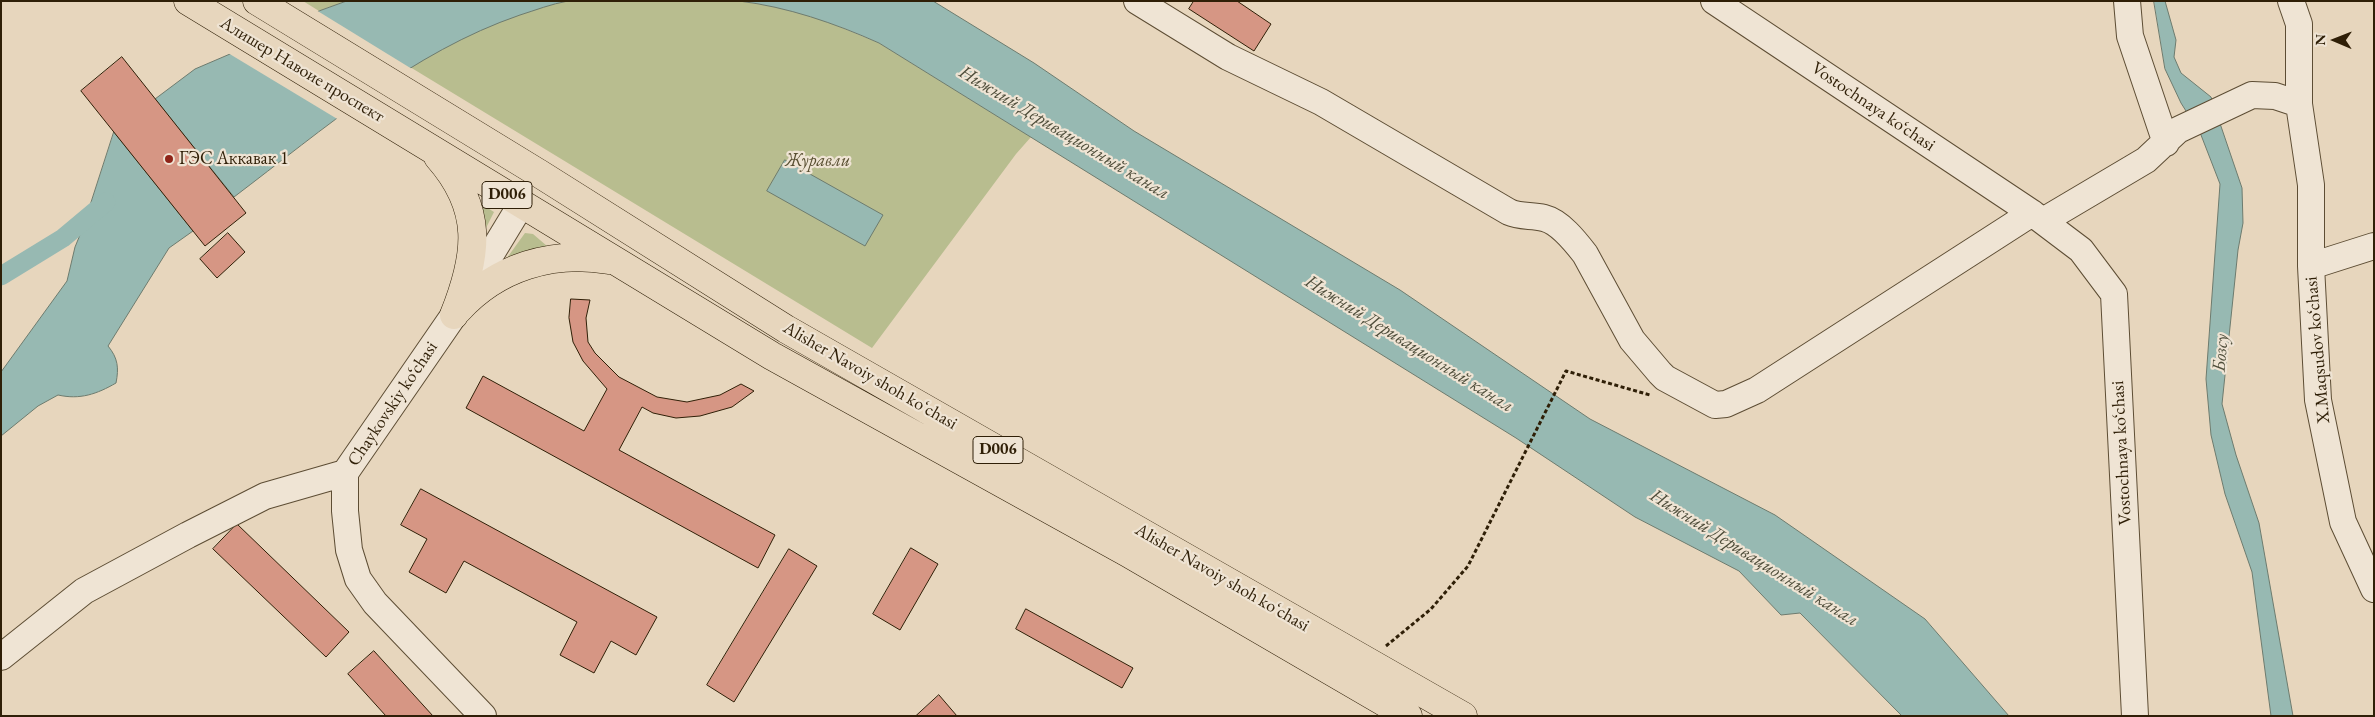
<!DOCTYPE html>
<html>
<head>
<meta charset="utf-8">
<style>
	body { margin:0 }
	#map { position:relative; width:2375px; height:717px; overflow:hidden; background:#e7d6bd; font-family:"EB Garamond",serif }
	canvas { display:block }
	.frame { position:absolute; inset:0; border:2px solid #2f1f07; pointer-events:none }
	.north { position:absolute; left:2310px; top:15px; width:50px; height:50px; -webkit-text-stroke:4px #efe4d4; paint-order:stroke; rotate:271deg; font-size:14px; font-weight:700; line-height:20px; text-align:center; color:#2f1f07 }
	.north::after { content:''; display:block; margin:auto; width:18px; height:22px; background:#2f1f07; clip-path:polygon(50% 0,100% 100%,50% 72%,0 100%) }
</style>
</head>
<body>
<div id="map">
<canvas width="2375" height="717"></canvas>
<div class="frame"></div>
<div class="north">N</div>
</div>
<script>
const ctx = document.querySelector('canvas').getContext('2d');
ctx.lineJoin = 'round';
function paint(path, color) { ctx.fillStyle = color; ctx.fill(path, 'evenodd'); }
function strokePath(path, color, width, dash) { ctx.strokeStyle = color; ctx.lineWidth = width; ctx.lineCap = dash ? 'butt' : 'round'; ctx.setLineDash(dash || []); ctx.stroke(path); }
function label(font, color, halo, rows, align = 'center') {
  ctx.font = font + ' "EB Garamond",serif'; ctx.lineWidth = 4.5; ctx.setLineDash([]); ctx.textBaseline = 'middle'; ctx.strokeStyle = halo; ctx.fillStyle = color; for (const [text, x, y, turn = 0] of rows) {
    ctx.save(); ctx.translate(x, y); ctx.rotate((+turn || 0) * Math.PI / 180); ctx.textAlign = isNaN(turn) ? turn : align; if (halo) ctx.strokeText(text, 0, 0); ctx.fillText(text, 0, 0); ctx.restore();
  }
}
paint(new Path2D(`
	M 303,1 L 347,1 L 319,11 Z
	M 568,1 L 739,1 L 776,7 L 818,18 L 879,43 L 1031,137 L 1016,154 L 872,348 L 410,67 C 457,39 513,10 568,1 Z
	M 475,200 L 494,212 L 484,232 Z
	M 525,233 L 533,234 L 547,246 L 504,262 Z`), '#b8bd8f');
const water = new Path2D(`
	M 347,1 L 568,1 C 551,4 536,10 520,15 C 412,52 324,129 234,197 L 155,99 L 195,69 L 230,54 L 319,11 Z
	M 739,1 L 933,1 L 1034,63 L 1134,131 L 1400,290 L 1590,419 L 1775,515 L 1925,619 L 2009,716 L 1902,716 L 1800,613 L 1781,615 L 1739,571 L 1635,517 L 1516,438 L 879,43 C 834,23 788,7 739,1 Z
	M 2154,1 L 2165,1 L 2176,40 L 2174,57 L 2181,73 L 2211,97 L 2242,188 L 2243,223 L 2238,250 L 2222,404 L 2236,455 L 2259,523 L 2293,716 L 2271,716 L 2252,572 L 2225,494 L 2211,435 L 2206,379 L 2220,184 L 2201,135 L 2181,103 L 2165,69 Z
	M 114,132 L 193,231 L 169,248 L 108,346 C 118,358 119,368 116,383 C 97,394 80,400 58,395 L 38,406 L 1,436 L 1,372 L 67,281 L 75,247 L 82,230 Z
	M 785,160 L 883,215 L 865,246 L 767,191 Z`);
paint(water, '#97b9b2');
strokePath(water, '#6d7b6e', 1);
paint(new Path2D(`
	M 316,10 L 412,69 L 339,120 L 228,53 Z`), '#e7d6bd');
strokePath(new Path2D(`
	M 1,276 L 63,238 L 106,202`), '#97b9b2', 19);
const building = new Path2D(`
	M 1194,1 L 1237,1 L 1271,24 L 1254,51 L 1189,9 Z
	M 122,57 L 246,213 L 205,246 L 81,91 Z
	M 228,233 L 245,252 L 217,278 L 200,259 Z
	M 571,299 L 590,300 L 586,318 L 588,342 L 595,353 L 619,377 L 657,397 L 687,402 L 720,395 L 741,384 L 754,391 L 732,407 L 700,416 L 676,418 L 653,413 L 642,407 L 619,450 L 775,535 L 758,568 L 466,408 L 483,376 L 584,431 L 607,389 L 583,361 L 573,342 L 569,318 Z
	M 421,489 L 657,617 L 636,655 L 611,641 L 594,673 L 560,655 L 577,622 L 464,561 L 446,593 L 409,572 L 427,539 L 401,525 Z
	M 237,524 L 349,632 L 326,657 L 213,549 Z
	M 911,548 L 938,564 L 900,630 L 873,614 Z
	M 789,549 L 817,566 L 734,702 L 707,685 Z
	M 1026,609 L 1133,668 L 1122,688 L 1016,629 Z
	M 374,651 L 433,716 L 386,716 L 348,674 Z
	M 939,695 L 957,716 L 916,716 Z`);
paint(building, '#d69684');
strokePath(building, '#2f1f07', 1);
const minor = new Path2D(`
	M 1137,1 L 1228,57 L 1321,102 L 1509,212 C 1520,217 1531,215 1544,218 C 1560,222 1575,241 1585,254 L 1632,340 L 1660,373 L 1665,378 L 1715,405 L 1726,404 L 1757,390 L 2032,213
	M 1714,1 L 2032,213 L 2081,250 L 2114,294 L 2135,716
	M 2127,1 L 2130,36 L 2166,143
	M 2291,1 L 2299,24 L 2299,104 L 2311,185 L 2311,266 L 2318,400 L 2343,522 L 2374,589
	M 2043,221 L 2146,160 L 2178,130 L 2252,95 L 2275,96 L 2299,104
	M 2311,266 L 2374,246
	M 1,657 L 84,591 L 188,535 L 265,496 L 345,473
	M 483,716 L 375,603 L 358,579 L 349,550 L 345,511 L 345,473 L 454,315 L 522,203`);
const major = new Path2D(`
	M 188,1 L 772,356 L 1128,553 L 1408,716
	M 257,1 L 540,174 L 786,329 L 1463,716
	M 438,157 C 484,209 478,255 454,315
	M 458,310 C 497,267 553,250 609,260`);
strokePath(minor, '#5d4d34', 28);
strokePath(major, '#2f1f07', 29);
strokePath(new Path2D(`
	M 1386,646 L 1431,609 L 1468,566 L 1566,371 L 1650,395`), '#2f1f07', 3, [4, 2.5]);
strokePath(minor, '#efe4d4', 26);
strokePath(major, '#e7d6bd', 28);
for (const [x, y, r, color] of [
	[169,159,5,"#8f2418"]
]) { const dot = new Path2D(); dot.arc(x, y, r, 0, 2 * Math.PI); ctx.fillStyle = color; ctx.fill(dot); strokePath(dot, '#efe4d4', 2); }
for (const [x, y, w] of [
	[507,195,50],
	[998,450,50]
]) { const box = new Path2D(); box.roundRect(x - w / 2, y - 13.5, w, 27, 4); ctx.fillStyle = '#efe4d4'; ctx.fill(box); strokePath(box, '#2f1f07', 1); }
label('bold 16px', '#2f1f07', null, [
	["D006",507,195],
	["D006",998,450]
]);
label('18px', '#2f1f07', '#efe4d4', [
	["Алишер Навоие проспект",302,70,31],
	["Vostochnaya ko‘chasi",1873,107,34],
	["X.Maqsudov ko‘chasi",2318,350,-95],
	["Alisher Navoiy shoh koʻchasi",870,376,30],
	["Chaykovskiy ko‘chasi",393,404,-56],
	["Vostochnaya ko‘chasi",2122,453,-93],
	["Alisher Navoiy shoh koʻchasi",1222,578,30]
]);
label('18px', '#2f1f07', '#efe4d4', [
	["ГЭС Аккавак 1",179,159]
], 'left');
label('italic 18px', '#584e30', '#efe4d4', [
	["Журавли",818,161]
]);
label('italic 19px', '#4e4d3a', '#efe4d4', [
	["Нижний Деривационный канал",1064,133,31],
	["Нижний Деривационный канал",1409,344,32],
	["Бозсу",2221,353,-85],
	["Нижний Деривационный канал",1754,558,32]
]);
</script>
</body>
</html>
